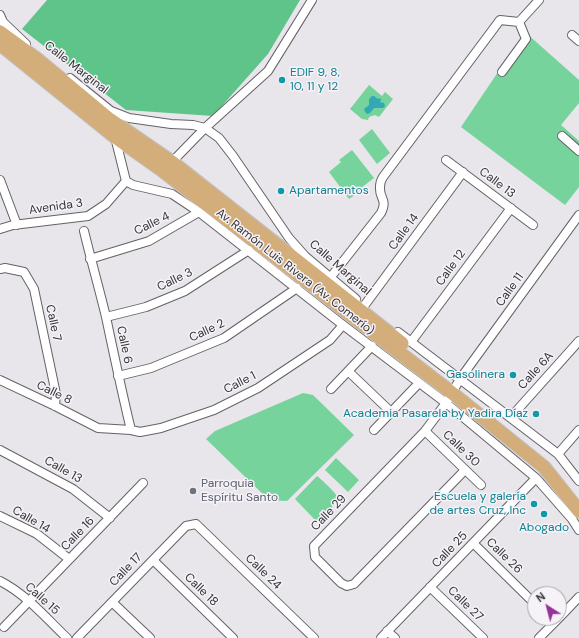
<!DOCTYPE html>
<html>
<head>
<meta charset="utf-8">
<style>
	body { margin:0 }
	#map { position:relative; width:579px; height:638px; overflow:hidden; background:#e8e5eb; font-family:"DM Sans",sans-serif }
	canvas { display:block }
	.north { position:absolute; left:527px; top:586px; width:40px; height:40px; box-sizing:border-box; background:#f5f2f8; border:1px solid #a8a6aa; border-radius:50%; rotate:324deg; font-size:11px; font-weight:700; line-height:16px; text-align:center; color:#353436 }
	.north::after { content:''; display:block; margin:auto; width:14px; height:18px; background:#973298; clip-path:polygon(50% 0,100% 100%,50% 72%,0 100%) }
</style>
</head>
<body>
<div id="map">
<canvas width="579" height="638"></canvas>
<div class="north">N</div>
</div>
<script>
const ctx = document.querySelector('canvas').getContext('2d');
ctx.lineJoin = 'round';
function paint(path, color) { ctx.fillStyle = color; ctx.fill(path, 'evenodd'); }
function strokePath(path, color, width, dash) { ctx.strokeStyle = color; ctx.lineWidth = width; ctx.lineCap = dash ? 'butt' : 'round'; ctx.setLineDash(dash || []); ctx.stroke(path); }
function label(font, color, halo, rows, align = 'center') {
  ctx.font = font + ' "DM Sans",sans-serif'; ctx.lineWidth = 3; ctx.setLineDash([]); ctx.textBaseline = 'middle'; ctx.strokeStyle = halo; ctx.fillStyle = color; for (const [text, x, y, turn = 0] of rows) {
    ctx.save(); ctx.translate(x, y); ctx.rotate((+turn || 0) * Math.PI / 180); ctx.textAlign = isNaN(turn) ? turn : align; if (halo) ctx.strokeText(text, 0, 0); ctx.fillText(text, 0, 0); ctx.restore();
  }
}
paint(new Path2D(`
	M 525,32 L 579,80 L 579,103 L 561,125 L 579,141 L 579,187 L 565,205 L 461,127 Z
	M 369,85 L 382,96 L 385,92 L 393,99 L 379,117 L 375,115 L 369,117 L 368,120 L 362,119 L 350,109 Z
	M 372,129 L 390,153 L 377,164 L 359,140 Z
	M 352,150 L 374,178 L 361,188 L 362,190 L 349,199 L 329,172 L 341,162 L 339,160 Z
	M 303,393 L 313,395 L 354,435 L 287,501 L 269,500 L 206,439 L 215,431 Z
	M 336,458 L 359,480 L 348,492 L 325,470 Z
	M 317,476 C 322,480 335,492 337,496 C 338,500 337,500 336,503 L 317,522 L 295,499 Z`), '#77d39c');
paint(new Path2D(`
	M 47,0 L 300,0 L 268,54 L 213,116 L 126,110 L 22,29 Z`), '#5fc48a');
paint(new Path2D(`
	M 372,96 L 374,96 L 378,99 L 380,98 L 381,100 L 380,102 L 384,103 L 385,106 L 383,108 L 374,108 L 370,113 L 367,114 L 365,112 L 364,109 L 369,105 L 369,99 Z`), '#33a8b6');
const minor = new Path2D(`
	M 0,15 L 3,22 L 26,44
	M 572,35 L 579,41
	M 502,72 L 526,39 L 519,22
	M 70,78 L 111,111 L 129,118 L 171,124 L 193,125 L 205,128 L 219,138 L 233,156 L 289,238 L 305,256 L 356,299
	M 562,136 L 579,151
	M 115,137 L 126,181
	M 446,160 L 533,225
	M 169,165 L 205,128 L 268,71 L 312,0
	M 0,180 L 17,225
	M 126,181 L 133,185 L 172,194 L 199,212 L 343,325 L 446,403 L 536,478 L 572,519 L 579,530
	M 0,229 L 13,225 L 88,216 L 106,204 L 126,181
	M 84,231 C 91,260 99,288 106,317 C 114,355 122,393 131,430
	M 90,259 L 149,241 L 199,212
	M 0,269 L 5,268 L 24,272 L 34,289 L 56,394 L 55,406
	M 330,278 L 381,213 C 388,199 379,199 380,187 C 380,184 381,180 383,177 L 500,20 L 519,22 L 539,0
	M 364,306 L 463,172
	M 106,317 L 146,307 L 185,291 L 249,250
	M 398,332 L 558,454 L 579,481
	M 411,342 L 511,208
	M 348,371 L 391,412
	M 118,376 L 151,368 L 224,338 L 297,288
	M 0,380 L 55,406 L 98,428 L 131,430 L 140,432 L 161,428 L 214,410 L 258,388 L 330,340 L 343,325
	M 331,389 L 372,346
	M 511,417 L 579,341
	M 374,430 L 419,383
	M 425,431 L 481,485
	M 0,450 L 73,489 L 110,518
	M 558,454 L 579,430
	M 465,470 L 354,584 L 347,586 L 341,583 L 315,557 L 314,546 L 425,431 L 446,403 L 460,379 L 579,215
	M 0,516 L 37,534 L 69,559
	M 473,543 L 535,604
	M 153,560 L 233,638
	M 0,581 C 26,594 46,618 67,638
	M 430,587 L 483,638
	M 112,602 L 150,638
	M 559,618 L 579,597
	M 4,627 L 143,483
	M 387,631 L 395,638
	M 77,638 L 186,526 L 196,524 L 314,638
	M 381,638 L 536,478
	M 539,638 L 559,618`);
const trunk = new Path2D(`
	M 0,32 L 37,59 L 108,118 L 172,162 L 402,343
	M 0,44 L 115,137 L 163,171 L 452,393 L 544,467 L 579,511`);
strokePath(minor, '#646267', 10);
strokePath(trunk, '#c2c2c3', 15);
strokePath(minor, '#fff', 8);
strokePath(trunk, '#d4ae7a', 13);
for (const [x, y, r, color] of [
	[282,80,4,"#0f9aa8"],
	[281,191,4,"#0f9aa8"],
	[513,375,4,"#0f9aa8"],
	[536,414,4,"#0f9aa8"],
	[193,491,4,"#6b7280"],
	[534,504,4,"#0f9aa8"],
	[544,514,4,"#0f9aa8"]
]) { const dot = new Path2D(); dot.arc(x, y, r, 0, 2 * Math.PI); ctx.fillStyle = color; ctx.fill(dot); strokePath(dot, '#f5f2f8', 1.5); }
label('12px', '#353436', '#f5f2f8', [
	["Calle Marginal",76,68,38],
	["Calle 13",497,183,37],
	["Avenida 3",56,207,-8],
	["Calle 4",152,224,-26],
	["Calle 14",404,232,-54],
	["Calle Marginal",340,268,41],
	["Calle 12",451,268,-54],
	["Av. Ramón Luis Rivera (Av. Comerío)",295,272,38],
	["Calle 3",175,280,-26],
	["Calle 11",510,290,-54],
	["Calle 7",53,323,78],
	["Calle 2",207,331,-25],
	["Calle 6",124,345,78],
	["Calle 6A",536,371,-48],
	["Calle 1",240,383,-27],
	["Calle 8",54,393,26],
	["Calle 30",461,449,44],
	["Calle 13",63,470,30],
	["Calle 29",329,513,-46],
	["Calle 14",31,520,30],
	["Calle 16",78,534,-46],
	["Calle 25",450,550,-46],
	["Calle 26",504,556,44],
	["Calle 17",126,570,-46],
	["Calle 24",263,572,44],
	["Calle 18",201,590,44],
	["Calle 15",42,599,42],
	["Calle 27",465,604,44]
]);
label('12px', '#0d838f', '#f5f2f8', [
	["EDIF 9, 8,",290,73,"left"],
	["10, 11 y 12",290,87,"left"],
	["Apartamentos",289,191,"left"],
	["Gasolinera",505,375],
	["Academia Pasarela by Yadira Díaz",528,414],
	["Escuela y galería",526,497],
	["de artes Cruz, Inc",526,511],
	["Abogado",544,528,"center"]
], 'right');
label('12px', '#5b616d', '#f5f2f8', [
	["Parroquia",201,484],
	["Espíritu Santo",201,498]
], 'left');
</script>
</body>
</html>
